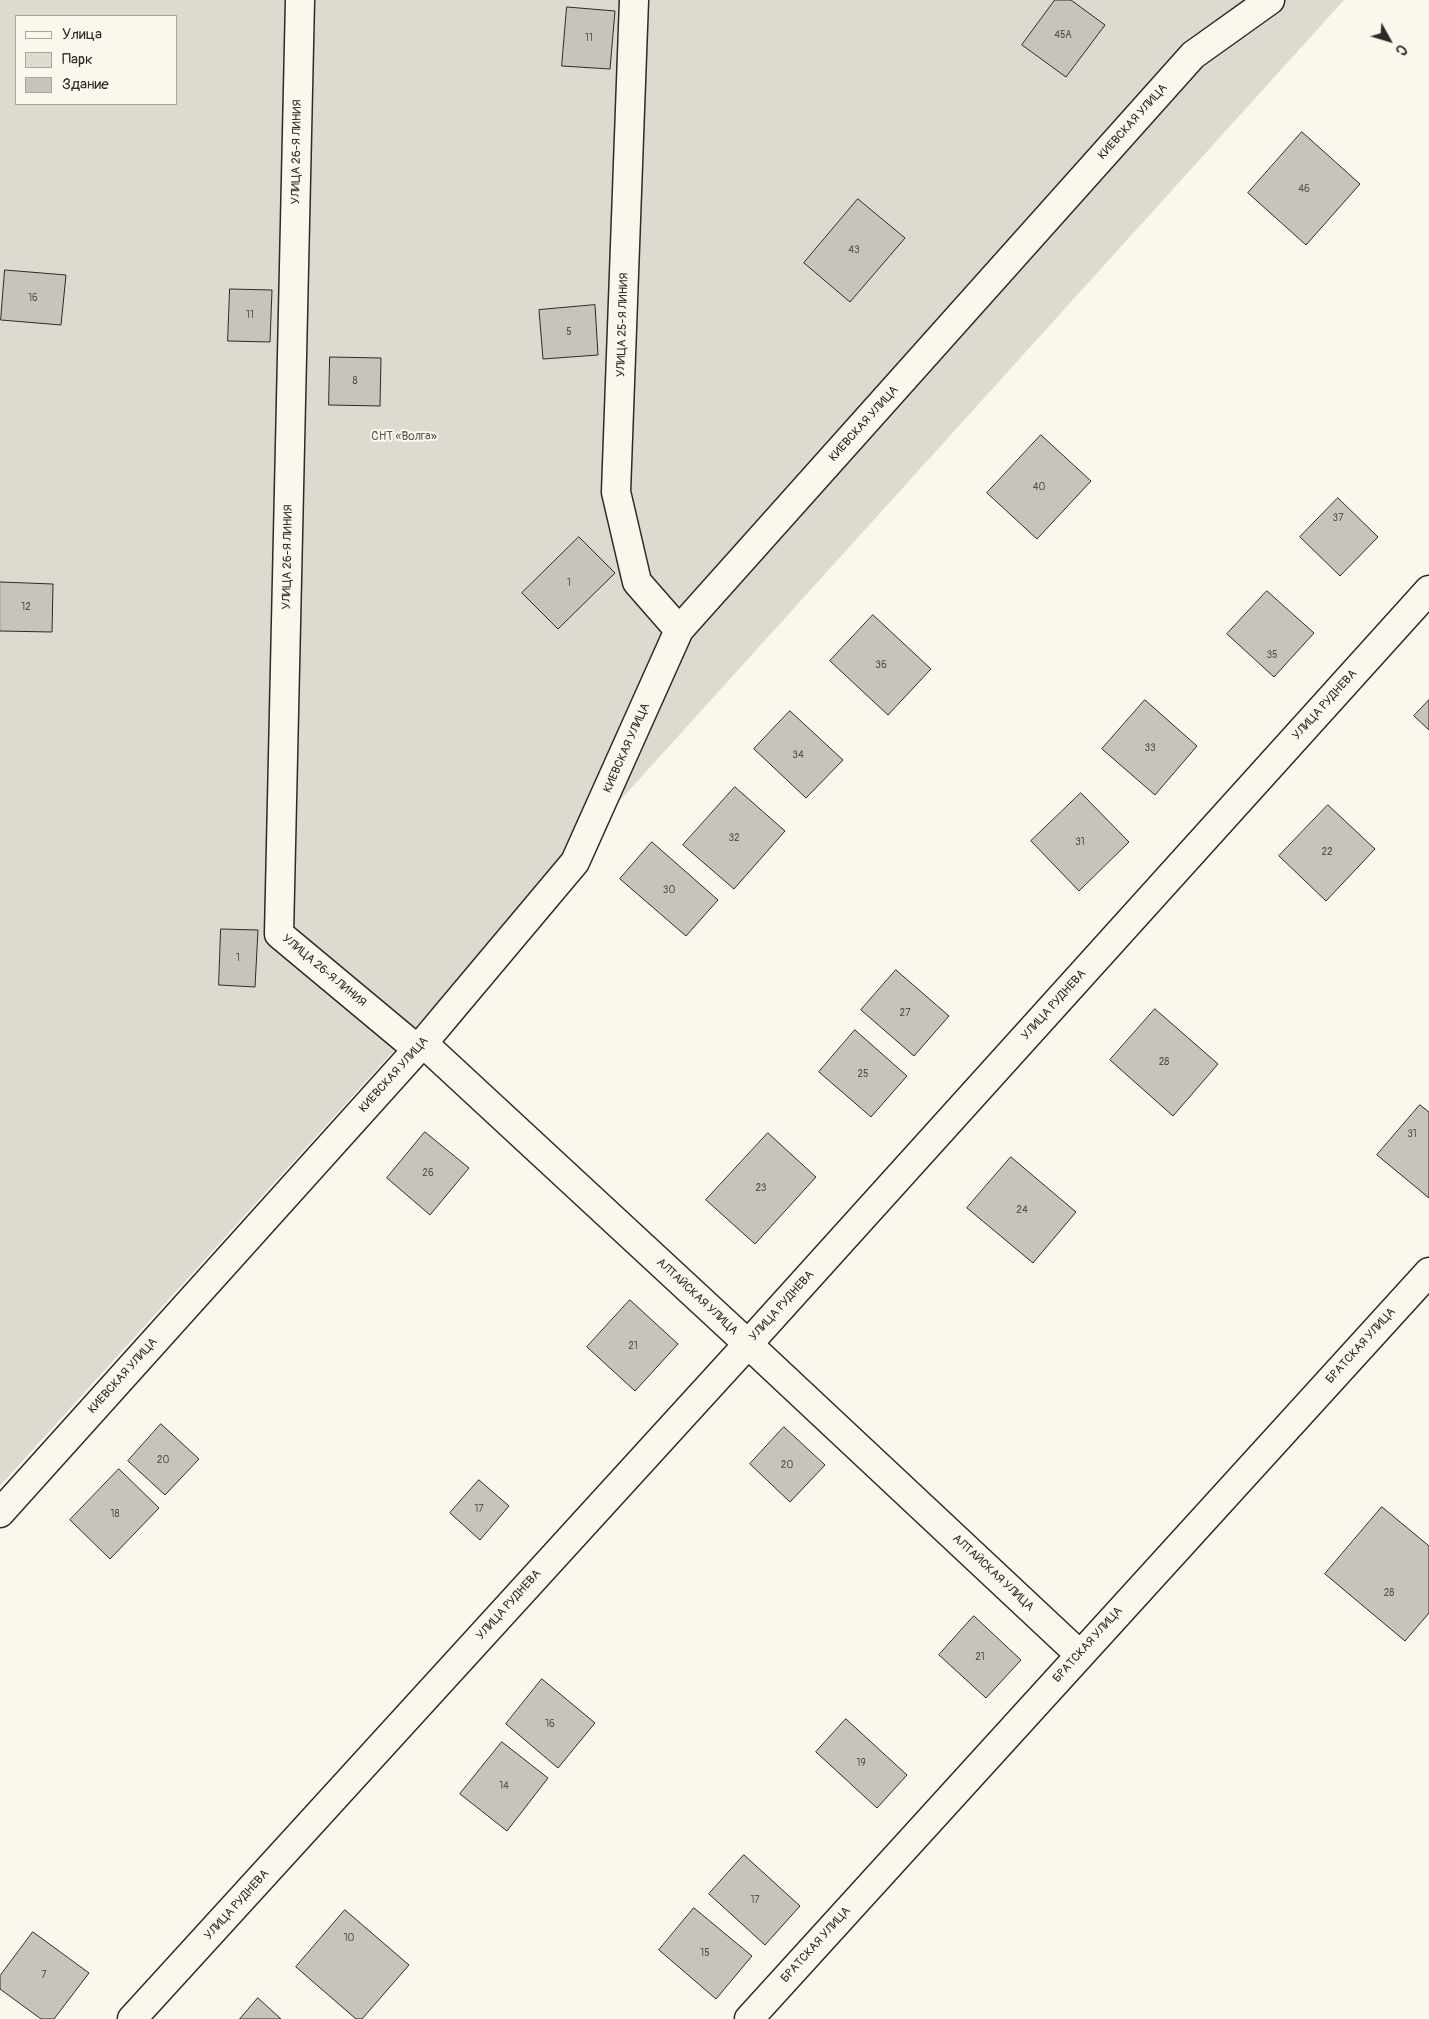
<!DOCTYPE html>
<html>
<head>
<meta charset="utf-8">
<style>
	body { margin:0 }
	#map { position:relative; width:1429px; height:2019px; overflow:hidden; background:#fbf7ec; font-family:Pangolin,sans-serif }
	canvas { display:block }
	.legend { position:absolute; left:15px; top:15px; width:162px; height:90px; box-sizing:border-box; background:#fbf7ec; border:1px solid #a8a59f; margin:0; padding:6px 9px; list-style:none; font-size:15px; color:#2b2b2b }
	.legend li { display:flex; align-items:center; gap:10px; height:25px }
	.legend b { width:25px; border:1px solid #a8a59f }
	.north { position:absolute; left:1364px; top:15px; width:50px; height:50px; -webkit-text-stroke:4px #fbf7ec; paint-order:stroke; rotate:129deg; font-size:14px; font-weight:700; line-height:20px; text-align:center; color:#2b2b2b }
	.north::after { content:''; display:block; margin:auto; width:18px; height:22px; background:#2b2b2b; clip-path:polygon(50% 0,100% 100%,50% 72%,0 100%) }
</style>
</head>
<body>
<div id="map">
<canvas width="1429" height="2019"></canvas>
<ul class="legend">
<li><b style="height:6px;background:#fbf7ec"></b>Улица</li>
<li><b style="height:14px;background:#dddad0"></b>Парк</li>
<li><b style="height:14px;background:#c7c4bc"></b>Здание</li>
</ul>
<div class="north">С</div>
</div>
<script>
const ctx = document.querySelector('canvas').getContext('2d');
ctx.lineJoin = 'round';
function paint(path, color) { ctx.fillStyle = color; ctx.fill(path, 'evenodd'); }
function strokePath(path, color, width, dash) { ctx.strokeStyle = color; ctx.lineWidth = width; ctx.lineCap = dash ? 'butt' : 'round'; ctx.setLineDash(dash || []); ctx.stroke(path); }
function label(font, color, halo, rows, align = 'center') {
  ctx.font = font + ' Pangolin,sans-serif'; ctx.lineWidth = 4; ctx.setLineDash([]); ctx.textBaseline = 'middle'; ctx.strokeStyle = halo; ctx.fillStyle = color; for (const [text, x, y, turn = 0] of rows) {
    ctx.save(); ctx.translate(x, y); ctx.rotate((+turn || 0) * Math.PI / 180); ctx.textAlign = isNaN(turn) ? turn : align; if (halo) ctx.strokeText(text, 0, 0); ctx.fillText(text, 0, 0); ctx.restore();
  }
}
paint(new Path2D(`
	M 0,0 L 1344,0 L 0,1486 ZM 16,16 L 176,16 L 176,104 L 16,104 Z`), '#dddad0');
const building = new Path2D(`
	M 1055,0 L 1071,0 L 1105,25 L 1066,77 L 1022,45 Z
	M 567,7 L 615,11 L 610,69 L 562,66 Z
	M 1302,132 L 1360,184 L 1306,245 L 1248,193 Z
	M 858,199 L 905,238 L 850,302 L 804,263 Z
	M 5,270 L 66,275 L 61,325 L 1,320 Z
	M 230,289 L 272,290 L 270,342 L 228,341 Z
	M 595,305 L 598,355 L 543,359 L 539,310 Z
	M 330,357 L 381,358 L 380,406 L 329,405 Z
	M 1041,435 L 1091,481 L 1037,539 L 987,493 Z
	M 1338,498 L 1378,537 L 1340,576 L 1300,537 Z
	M 579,537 L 615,573 L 558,629 L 522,593 Z
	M 0,582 L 53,584 L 52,632 L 0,631 Z
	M 1267,591 L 1314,633 L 1274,677 L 1227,634 Z
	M 873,615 L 931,669 L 888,715 L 830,661 Z
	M 1145,700 L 1197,746 L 1155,795 L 1102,749 Z
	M 1429,700 L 1429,730 L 1414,716 Z
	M 790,711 L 843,760 L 806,798 L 754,749 Z
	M 735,787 L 785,831 L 734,889 L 683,845 Z
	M 1081,793 L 1129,842 L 1079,891 L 1031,841 Z
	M 1328,805 L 1375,849 L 1326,901 L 1279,856 Z
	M 652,842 L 718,900 L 686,936 L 620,879 Z
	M 221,929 L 258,930 L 255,987 L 219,985 Z
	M 896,970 L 949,1016 L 914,1056 L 861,1010 Z
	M 1155,1009 L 1218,1064 L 1173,1116 L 1110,1060 Z
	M 855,1030 L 907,1076 L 871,1117 L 819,1072 Z
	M 1420,1105 L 1429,1112 L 1429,1198 L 1377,1155 Z
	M 425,1132 L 469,1168 L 430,1215 L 387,1178 Z
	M 768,1133 L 816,1177 L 755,1244 L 706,1200 Z
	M 1011,1157 L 1076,1212 L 1033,1263 L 967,1208 Z
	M 630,1300 L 678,1344 L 635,1391 L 587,1347 Z
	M 161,1424 L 199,1459 L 165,1495 L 128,1461 Z
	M 784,1427 L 825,1465 L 790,1502 L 750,1464 Z
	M 119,1469 L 159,1508 L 110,1559 L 70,1520 Z
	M 479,1480 L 509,1506 L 480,1540 L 450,1513 Z
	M 1382,1507 L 1429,1546 L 1429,1613 L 1405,1641 L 1325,1574 Z
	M 974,1616 L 1021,1660 L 986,1698 L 939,1655 Z
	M 542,1679 L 595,1723 L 558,1768 L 506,1724 Z
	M 846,1719 L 907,1775 L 877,1808 L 816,1752 Z
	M 502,1742 L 548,1778 L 507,1831 L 460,1794 Z
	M 744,1855 L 800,1906 L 765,1945 L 709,1894 Z
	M 694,1908 L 752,1956 L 716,1999 L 659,1950 Z
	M 345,1910 L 409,1965 L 362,2019 L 356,2019 L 296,1967 Z
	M 33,1932 L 89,1973 L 54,2019 L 41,2019 L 0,1989 L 0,1976 Z
	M 258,1998 L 281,2019 L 240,2019 Z`);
paint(building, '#c7c4bc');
strokePath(building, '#2b2b2b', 1);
const minor = new Path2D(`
	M 300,0 L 279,934 L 417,1049
	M 634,0 L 616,492 L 637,582 L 679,630
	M 423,1043 L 748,1344 L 1079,1654
	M 0,1513 L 423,1043 L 575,862 L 679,630 L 1193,55 L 1270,0
	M 132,2019 L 748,1344 L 1429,590
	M 749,2019 L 1429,1272`);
strokePath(minor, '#2b2b2b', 31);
strokePath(minor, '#fbf7ec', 28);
label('10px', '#52514f', null, [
	["45А",1063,35],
	["11",589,38],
	["46",1304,189],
	["43",854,250],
	["16",33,298],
	["11",250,315],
	["5",569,332],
	["8",355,381],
	["40",1039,487],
	["37",1338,518],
	["1",569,583],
	["12",26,607],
	["35",1272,655],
	["36",881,665],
	["33",1150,748],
	["34",798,755],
	["32",734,838],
	["31",1080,842],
	["22",1327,852],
	["30",669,890],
	["1",238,958],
	["27",905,1013],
	["28",1164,1062],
	["25",863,1074],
	["31",1412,1134],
	["26",428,1173],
	["23",761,1188],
	["24",1022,1210],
	["21",633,1346],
	["20",163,1460],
	["20",787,1465],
	["17",479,1509],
	["18",115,1514],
	["28",1389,1593],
	["21",980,1657],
	["16",550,1724],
	["19",861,1763],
	["14",504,1786],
	["17",755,1900],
	["10",349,1938],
	["15",705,1953],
	["7",44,1975]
]);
label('12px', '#2b2b2b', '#fbf7ec', [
	["КИЕВСКАЯ УЛИЦА",1133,122,-48],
	["УЛИЦА 26-Я ЛИНИЯ",297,152,-89],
	["УЛИЦА 25-Я ЛИНИЯ",623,325,-88],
	["КИЕВСКАЯ УЛИЦА",864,424,-48],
	["УЛИЦА 26-Я ЛИНИЯ",288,557,-89],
	["УЛИЦА РУДНЕВА",1325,705,-48],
	["КИЕВСКАЯ УЛИЦА",627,748,-66],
	["УЛИЦА 26-Я ЛИНИЯ",324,971,40],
	["УЛИЦА РУДНЕВА",1054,1005,-48],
	["КИЕВСКАЯ УЛИЦА",394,1075,-48],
	["АЛТАЙСКАЯ УЛИЦА",697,1297,43],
	["УЛИЦА РУДНЕВА",782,1306,-48],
	["БРАТСКАЯ УЛИЦА",1361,1346,-48],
	["КИЕВСКАЯ УЛИЦА",123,1376,-48],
	["АЛТАЙСКАЯ УЛИЦА",993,1573,43],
	["УЛИЦА РУДНЕВА",509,1605,-48],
	["БРАТСКАЯ УЛИЦА",1088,1645,-48],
	["УЛИЦА РУДНЕВА",237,1905,-48],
	["БРАТСКАЯ УЛИЦА",816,1945,-48]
]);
label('12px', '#585754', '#fbf7ec', [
	["СНТ «Волга»",404,437]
]);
</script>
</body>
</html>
